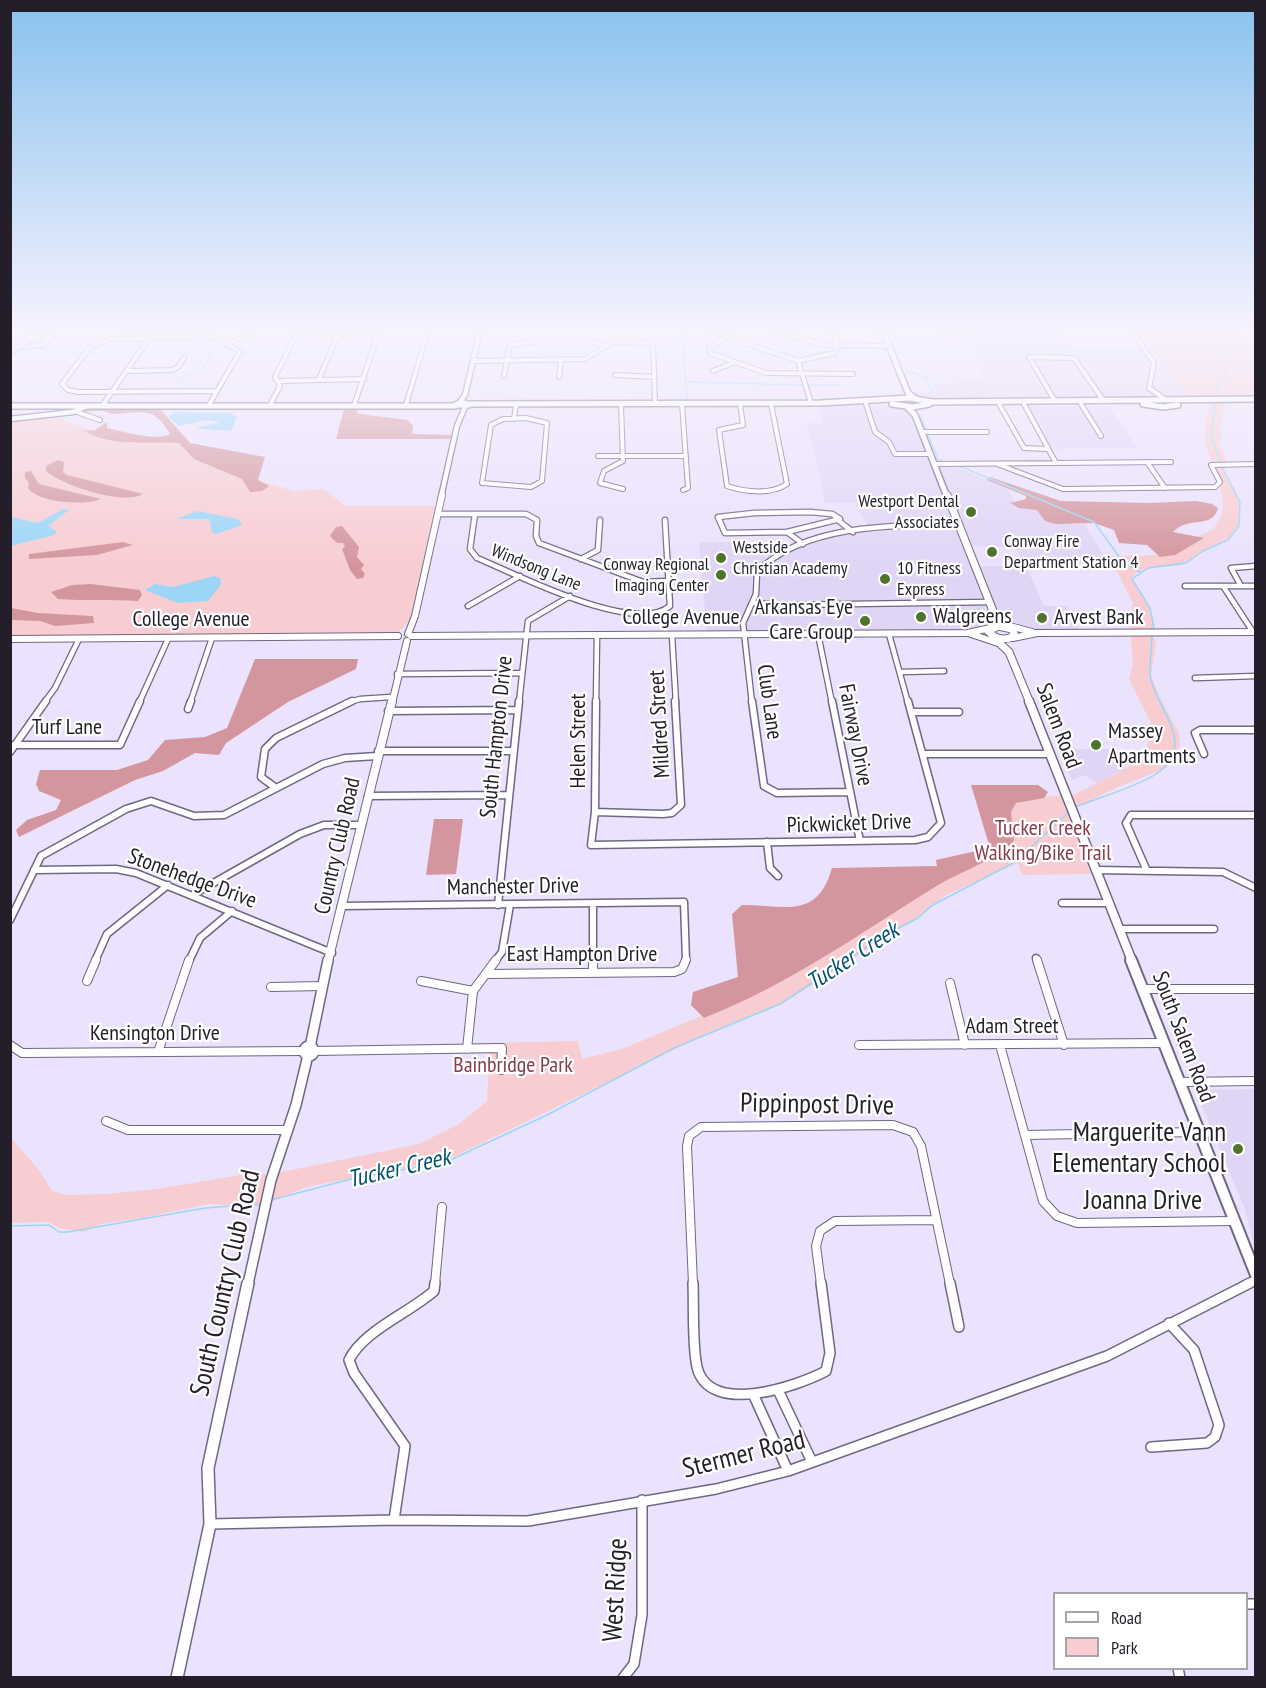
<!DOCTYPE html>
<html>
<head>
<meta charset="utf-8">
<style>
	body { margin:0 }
	#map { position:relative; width:1266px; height:1688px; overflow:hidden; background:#ebe2fd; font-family:"PT Sans Narrow",sans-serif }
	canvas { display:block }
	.frame { position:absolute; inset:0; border:12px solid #231e2a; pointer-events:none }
	.legend { position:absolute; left:1053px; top:1592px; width:195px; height:78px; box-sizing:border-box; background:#fff; border:2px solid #a7a5aa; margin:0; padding:8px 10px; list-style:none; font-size:18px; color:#231e2a }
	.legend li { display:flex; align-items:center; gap:12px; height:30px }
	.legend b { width:30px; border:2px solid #a7a5aa }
</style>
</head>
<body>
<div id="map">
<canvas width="1266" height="1688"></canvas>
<div class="frame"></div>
<ul class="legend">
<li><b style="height:8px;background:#fff"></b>Road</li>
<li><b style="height:16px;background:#f8cdd2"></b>Park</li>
</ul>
</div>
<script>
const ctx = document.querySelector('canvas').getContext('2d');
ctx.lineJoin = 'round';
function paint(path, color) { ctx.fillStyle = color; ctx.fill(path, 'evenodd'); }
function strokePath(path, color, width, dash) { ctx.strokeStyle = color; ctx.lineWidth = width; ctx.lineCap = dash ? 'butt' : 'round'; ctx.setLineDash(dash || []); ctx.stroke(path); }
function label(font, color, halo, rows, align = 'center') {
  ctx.font = font + ' "PT Sans Narrow",sans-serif'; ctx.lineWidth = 4.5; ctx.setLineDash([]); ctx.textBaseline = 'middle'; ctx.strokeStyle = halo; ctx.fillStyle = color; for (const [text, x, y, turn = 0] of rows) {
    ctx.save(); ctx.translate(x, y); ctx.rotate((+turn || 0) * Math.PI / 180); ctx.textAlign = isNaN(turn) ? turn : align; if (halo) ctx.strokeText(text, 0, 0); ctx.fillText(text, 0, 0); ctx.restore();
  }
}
paint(new Path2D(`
	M 961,331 L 1061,331 L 1073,348 L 1142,348 L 1151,360 L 1161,361 L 1191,399 L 1163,397 L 931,400 L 919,398 L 910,392 L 936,391 L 934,384 L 957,383 L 957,378 L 984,378 Z
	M 892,405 L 906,408 L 912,414 L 985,599 L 990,623 L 969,631 L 707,634 L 699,542 L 763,542 L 779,550 L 868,526 L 854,503 L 824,503 L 821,479 L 806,423 L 823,423 L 818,406 Z
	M 1027,406 L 1109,406 L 1138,448 L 1050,449 Z
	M 951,465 L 1007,488 L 1015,501 L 1010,504 L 1037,510 L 1045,521 L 1085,525 L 1107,561 L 1023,561 L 1016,548 L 974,546 L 970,542 L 940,467 Z
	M 979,566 L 1026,566 L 1044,606 L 1068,606 L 1080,631 L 1024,630 L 1010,625 L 998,614 Z
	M 1059,749 L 1115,749 L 1125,769 L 1096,783 L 1084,775 L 1072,780 Z
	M 1255,1089 L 1256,1089 L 1255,1250 L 1245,1209 L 1195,1090 Z`), '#e1d5f6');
paint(new Path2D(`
	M 1137,331 L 1236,331 L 1255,351 L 1255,397 L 1190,398 Z
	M 1211,403 L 1225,403 L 1220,428 L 1222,437 L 1219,442 L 1228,464 L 1222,464 C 1225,479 1239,492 1240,506 C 1242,540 1226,538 1203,551 C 1196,555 1191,562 1184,564 C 1168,569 1142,563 1132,578 L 1150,608 L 1154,627 L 1152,636 L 1156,642 L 1151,675 L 1159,696 L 1179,734 L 1180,745 L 1171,763 L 1166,768 L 1118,787 L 1067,812 L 1091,874 L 1022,875 L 1018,863 L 946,895 L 927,911 L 784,1003 L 713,1031 L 447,1160 L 306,1187 L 259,1207 L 209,1204 L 142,1218 L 101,1224 L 85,1232 L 59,1228 L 48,1222 L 11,1223 L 10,1137 L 39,1170 L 52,1191 L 68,1195 L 107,1194 L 156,1189 L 241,1175 L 272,1174 L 419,1144 L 459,1124 L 487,1101 L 490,1043 L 578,1041 L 582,1059 L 622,1049 L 761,991 L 903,897 L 1005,846 L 996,797 L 1071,796 L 1127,768 L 1146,747 L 1151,737 L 1151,723 L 1129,679 L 1133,664 L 1130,623 L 1133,603 L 1111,559 L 1119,556 L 1162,555 L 1213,529 C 1238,503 1209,467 1205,440 C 1204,427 1207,414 1211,403 Z
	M 50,415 L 118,440 L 179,443 L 194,459 L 258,480 L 294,491 L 323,489 L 346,506 L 437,506 L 412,617 L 397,634 L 11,639 L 10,421 Z`), '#f8cdd2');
paint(new Path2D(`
	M 91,408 L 160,409 L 190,443 L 265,457 L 258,480 L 269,486 L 262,491 L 250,492 L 242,479 L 194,459 L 179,443 C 149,441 110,447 84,431 L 95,430 L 107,422 L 107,428 C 121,431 158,442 170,434 C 155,407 143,412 116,414 C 110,415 108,411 102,411 C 96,410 89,412 83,412 Z
	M 344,409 L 357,409 L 357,413 L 361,414 L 408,420 L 413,426 L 412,433 L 415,434 L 452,435 L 450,439 L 336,439 Z
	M 58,460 L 64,462 L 63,472 L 67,475 L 143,494 C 125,506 61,485 46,471 L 46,466 Z
	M 31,471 L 39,484 L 101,499 C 86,506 38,503 28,488 L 29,483 L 25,478 L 25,472 Z
	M 990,477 L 1061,501 L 1149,503 L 1196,501 L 1212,504 L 1218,508 C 1212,530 1189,515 1173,532 L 1204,538 L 1175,555 L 1160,557 L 1147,545 L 1119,543 L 1114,530 L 1094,523 L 1056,524 L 1045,521 L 1037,510 L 1019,508 L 1010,503 L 1026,499 L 1026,496 L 987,480 Z
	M 342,526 L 359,547 L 357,557 L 364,565 L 361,569 L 365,574 L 363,578 L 357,579 L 350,570 L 342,549 L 345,547 L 343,543 L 337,543 L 330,536 L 336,527 Z
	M 123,542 L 133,545 L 97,555 L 29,559 L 29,554 Z
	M 91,584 L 140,590 L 142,595 L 138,601 C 111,599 85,601 58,599 L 51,592 L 72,585 Z
	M 11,608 L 38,613 L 93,616 L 94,623 L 55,626 L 40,621 L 11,620 Z
	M 255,659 L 358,659 L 356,669 L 288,702 L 226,743 L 219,755 L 195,753 L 163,771 L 135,780 L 19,837 L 16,830 L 27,820 L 56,810 L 61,800 L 39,791 L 36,784 L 40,770 L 117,770 L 148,760 L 165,740 L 205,737 L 227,728 Z
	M 971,785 L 1038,785 L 1048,792 L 1044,798 L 1016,803 L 1011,812 L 1014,841 C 992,862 961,871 935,887 C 859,934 788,985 704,1018 L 691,1005 L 693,992 L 738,977 L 732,914 L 742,905 C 786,905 817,920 832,868 L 937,866 L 936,860 L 990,848 Z
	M 434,819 L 463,819 L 456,874 L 426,875 Z`), '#d4969e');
paint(new Path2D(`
	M 175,412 L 230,413 L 237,417 L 231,431 L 200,429 L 197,428 L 220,422 L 205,420 L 179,426 L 169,417 Z
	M 63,509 L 69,510 L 48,526 L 57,532 L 54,535 L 11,546 L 11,517 L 38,523 Z
	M 197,511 L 238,519 L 242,525 L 216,534 L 212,532 L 209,519 L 176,519 Z
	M 214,576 L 221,579 L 220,586 L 208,601 L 178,603 L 145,590 L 155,584 L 173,587 Z`), '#9bd6f7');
strokePath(new Path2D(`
	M 682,331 L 687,399
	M 891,340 L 956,335 L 959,331
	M 906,371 L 926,377 L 932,391
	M 179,380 L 204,367 L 212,354 L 195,346 L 200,338
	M 687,382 L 803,385
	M 809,385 L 841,385
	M 1216,398 L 1218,386 L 1226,373 L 1212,347 L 1218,331
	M 921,416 L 926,430
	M 928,434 L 938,459 L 944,462
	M 957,465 L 1094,522 L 1123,562
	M 1128,565 L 1140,572
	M 1151,630 L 1154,627 L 1150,608 L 1132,579 L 1148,568 L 1186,563 L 1203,551 L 1228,540 L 1239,526 L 1240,502 L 1224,471 L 1211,436 L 1216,403
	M 1075,807 C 1097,798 1137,787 1156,774 C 1197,745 1160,714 1151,680 C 1148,671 1152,646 1152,635
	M 271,1200 L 351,1179 L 446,1162 L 547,1115 L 674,1048 L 780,1004 L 883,936 L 918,918 L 931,906 L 1015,862 L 1069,812
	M 10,1226 L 49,1225 L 59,1232 L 68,1232 L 205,1208 L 261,1204`), '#9bd6f7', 1.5);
const minorFar4 = new Path2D(`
	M 710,331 L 798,361 L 811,403
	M 774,331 L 824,345 L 888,346
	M 1132,331 L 1154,363 L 1149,388 L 1165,399
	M 728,337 L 709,348 L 710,353 L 766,373 L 853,374
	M 227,343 L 251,335
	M 594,343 L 605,345
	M 10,353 L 29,338 L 51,337 L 44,345 L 20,347
	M 1029,357 L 1074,358 L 1103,400
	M 1029,357 L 1055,401
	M 473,361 L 585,359 L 613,342 L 653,343 L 655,404
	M 798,361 L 834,353 L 838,346 L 833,331
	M 126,371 L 172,370 L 178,367 L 184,358
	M 713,371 L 733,363
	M 615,375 L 655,377
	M 504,376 L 510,345 L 533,342
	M 559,377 L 561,361
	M 319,379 L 338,334
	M 278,381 L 364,379
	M 682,404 L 688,488 L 683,490
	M 740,404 L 743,425 L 719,430 L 727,486 C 744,492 771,495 787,484 L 771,404
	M 866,404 L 875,432 L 889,442 L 895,454 L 931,454
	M 999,404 L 1024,448 L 1048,449
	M 1024,404 L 1056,463
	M 1081,404 L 1101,436
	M 209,405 L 240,351 L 211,336 L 110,339 L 90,347 L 62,384 L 68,390 L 78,392 L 217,391
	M 270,405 L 280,386 L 275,377 L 296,335 L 378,335 L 354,405
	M 406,405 L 426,337
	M 621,405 L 623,461 L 604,471 L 600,483 L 623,489
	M 102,406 L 150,337
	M 77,412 L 100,420
	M 526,418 L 547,423 L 542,481 L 531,487 L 482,483 L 491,425 L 503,419 Z
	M 514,419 L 516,405
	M 922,432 L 987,432
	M 598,456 L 686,456
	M 1147,462 L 1165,488
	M 936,464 L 1171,462
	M 997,464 L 1063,489 L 1215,487 L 1220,482 L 1211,465 L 1256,464`);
const minorFar3 = new Path2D(`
	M 810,512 L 832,514 L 840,519 L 787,532 L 725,533 L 718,517 L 754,513 Z
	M 438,514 L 526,514 L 537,520 L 536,536 L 539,543 L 643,582 L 667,581
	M 475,514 L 470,549 L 477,558 C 516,574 635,636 670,606 L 665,520
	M 839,521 L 853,532
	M 787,532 L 803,544
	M 581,559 L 598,550 L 600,520
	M 1185,586 L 1256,586
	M 1223,586 L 1253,632
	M 1241,586 L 1231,568 L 1256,566
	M 754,603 L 783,605 L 990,602
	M 468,606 L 520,576
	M 818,634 L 832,703
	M 889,634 L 908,703
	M 672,636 L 676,703
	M 901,672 L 944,671
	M 397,674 L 522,673
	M 1195,678 L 1256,676
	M 44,703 L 55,688 L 79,639
	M 139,703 L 168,639
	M 190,703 L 212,638
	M 346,703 L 360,699 L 391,697
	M 519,703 L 528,621 L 570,596
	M 596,703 L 597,636
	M 752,703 L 743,623 L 756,594 L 757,572 C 805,523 897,525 960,525`);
const minorFar2 = new Path2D(`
	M 596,701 L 595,812 L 591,845 L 915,840 L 928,837 L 941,823 L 908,701
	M 752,701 L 764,786 L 777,793 L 849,792
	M 832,701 L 860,841
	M 188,709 L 191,701
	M 388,711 L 517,710
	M 911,712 L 959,712
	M 14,745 L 120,745 L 140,701
	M 378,751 L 512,751
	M 10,752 L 46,701
	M 923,754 L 1049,754
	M 1204,754 L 1195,733 L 1200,730 L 1256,730
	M 276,788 L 261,777 L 265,749 L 276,738 L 352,701
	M 368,796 L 508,795
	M 595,812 L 663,814 L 672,813 L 681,805 L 675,701
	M 767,842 L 770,868 L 778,876
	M 34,870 L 116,869 L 136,873 L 332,953
	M 1096,870 L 1223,872 L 1256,888
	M 1147,871 L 1126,823 L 1131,815 L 1256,815
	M 194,894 L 300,834 L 324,825 L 362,825
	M 1062,903 L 1109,903
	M 593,904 L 593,961
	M 498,905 L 519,701
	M 341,906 L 684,902 L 686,961
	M 10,920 L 41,856 L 126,809 L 151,801 L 194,816 L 224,815 L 323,764 L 345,758 L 377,756
	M 1120,929 L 1214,929
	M 1036,958 L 1037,961
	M 95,961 L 107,934 L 168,885
	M 189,961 L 200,938 L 232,911
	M 495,961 L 502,952 L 510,905`);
const minorFar1 = new Path2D(`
	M 593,960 L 593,973
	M 1037,960 L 1064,1045
	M 487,974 L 674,972 L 682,969 L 686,960
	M 87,981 L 96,960
	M 421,981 L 473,991
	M 950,983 L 965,1045
	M 271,987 L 322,986
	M 1144,989 L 1256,989
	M 10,1045 L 22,1053 L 303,1051
	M 859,1045 L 1164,1043
	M 1000,1045 L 1043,1201 L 1057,1216 L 1077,1223 L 1234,1221
	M 467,1049 L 473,991 L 496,960
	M 315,1051 L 502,1048 L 501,1070
	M 158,1052 L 189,960
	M 1180,1082 L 1256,1081
	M 106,1121 L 128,1130 L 288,1130
	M 1025,1135 L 1199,1132
	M 435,1284 L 442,1207
	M 693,1284 L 687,1146 L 689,1136 L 701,1127 L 893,1125 L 913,1132 L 921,1146 L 950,1284
	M 821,1284 L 816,1246 L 820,1231 L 835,1221 L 936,1220
	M 1247,1284 L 1256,1280`);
const minor = new Path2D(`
	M 693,1283 C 694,1306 692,1345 697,1367 C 709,1417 798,1386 826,1371 L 830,1353 L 821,1283
	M 950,1283 L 959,1327
	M 778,1390 L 812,1462
	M 754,1396 L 788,1471
	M 1151,1447 L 1207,1443 L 1215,1437 L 1219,1425 L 1194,1350 L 1169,1323
	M 394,1520 L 405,1446 L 354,1373 L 349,1360 C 363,1331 409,1313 434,1291 L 435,1283
	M 210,1524 L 394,1520 L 528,1521 L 716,1489 L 788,1471 L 1107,1356 L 1250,1283
	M 1246,1604 L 1256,1604
	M 1178,1668 L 1180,1678
	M 623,1678 L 634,1664 L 642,1615 L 642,1500`);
const tertiaryFar4 = new Path2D(`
	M 460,402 L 465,395 L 480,331
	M 10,419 L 73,412 L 87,406
	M 441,497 L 457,426 L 465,407`);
const tertiaryFar3 = new Path2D(`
	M 1006,625 L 1032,632
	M 408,634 L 415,616 L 442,495
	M 971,634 L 998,643
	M 411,636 L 968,633 L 990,628
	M 1013,638 L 1037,633 L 1256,632
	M 10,639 L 398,636
	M 392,703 L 407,641`);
const tertiaryFar2 = new Path2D(`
	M 328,961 L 392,701`);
const tertiaryFar1 = new Path2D(`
	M304 1051a5 5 0 1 1 10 0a5 5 0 1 1-10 0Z
	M 310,1047 L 328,960
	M 248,1284 L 271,1180 L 296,1105 L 308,1055`);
const tertiary = new Path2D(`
	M 177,1678 L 210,1524 L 208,1468 L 248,1283`);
const secondaryFar3 = new Path2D(`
	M 883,331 L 908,393 L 916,399
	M 462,402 L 469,405 L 455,405 Z
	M 468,404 L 820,403 L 909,398 L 933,402 L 1256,399
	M 892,404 L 913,407 L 929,404
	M 1143,404 L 1163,407 L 1178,405
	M 10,406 L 455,406
	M 907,407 L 915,415 L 947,497`);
const secondaryFar2 = new Path2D(`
	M 947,495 L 995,616 L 1010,628
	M 998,626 L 1012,629 L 1015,636 C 1004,641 996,640 988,631 Z
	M 994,638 L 1009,652 L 1030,703`);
const secondaryFar1 = new Path2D(`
	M 1029,701 L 1132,961`);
const secondary = new Path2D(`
	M 1131,960 L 1256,1275`);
strokePath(minorFar4, '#716683', 6);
strokePath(minorFar3, '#716683', 7);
strokePath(minorFar2, '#716683', 9);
strokePath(minorFar1, '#716683', 10);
strokePath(minor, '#716683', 12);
strokePath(tertiaryFar4, '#716683', 7);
strokePath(tertiaryFar3, '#716683', 8);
strokePath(tertiaryFar2, '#716683', 10);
strokePath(tertiaryFar1, '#716683', 12);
strokePath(tertiary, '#716683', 14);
strokePath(secondaryFar3, '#716683', 8);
strokePath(secondaryFar2, '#716683', 9);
strokePath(secondaryFar1, '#716683', 11);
strokePath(secondary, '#716683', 14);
strokePath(minorFar4, '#fff', 4);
strokePath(minorFar3, '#fff', 4.5);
strokePath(minorFar2, '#fff', 6);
strokePath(minorFar1, '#fff', 8);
strokePath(minor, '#fff', 9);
strokePath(tertiaryFar4, '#fff', 4.5);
strokePath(tertiaryFar3, '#fff', 6);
strokePath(tertiaryFar2, '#fff', 8);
strokePath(tertiaryFar1, '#fff', 9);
strokePath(tertiary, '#fff', 11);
strokePath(secondaryFar3, '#fff', 5);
strokePath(secondaryFar2, '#fff', 7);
strokePath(secondaryFar1, '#fff', 8);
strokePath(secondary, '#fff', 10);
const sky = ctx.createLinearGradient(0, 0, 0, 567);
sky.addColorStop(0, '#89c2ee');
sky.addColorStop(0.58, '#f6f2fe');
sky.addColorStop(1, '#f6f2fe00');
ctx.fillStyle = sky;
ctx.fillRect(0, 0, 1266, 567);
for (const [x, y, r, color] of [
	[971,512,6,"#50742d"],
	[992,552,6,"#50742d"],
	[721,558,6,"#50742d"],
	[721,575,6,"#50742d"],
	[885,579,6,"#50742d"],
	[921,617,6,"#50742d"],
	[1042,618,6,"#50742d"],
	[865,621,6,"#50742d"],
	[1096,745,6,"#50742d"],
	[1238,1149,6,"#50742d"]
]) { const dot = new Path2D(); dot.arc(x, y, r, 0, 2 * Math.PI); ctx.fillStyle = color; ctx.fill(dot); strokePath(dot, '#fff', 2); }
label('18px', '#231e2a', '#fff', [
	["Westport Dental",959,502,"right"],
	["Associates",959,523,"right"],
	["Conway Fire",1004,542],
	["Department Station 4",1004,563],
	["Westside",733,548],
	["Christian Academy",733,569],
	["Conway Regional",709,565,"right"],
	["Imaging Center",709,586,"right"],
	["10 Fitness",897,569],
	["Express",897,590]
], 'left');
label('18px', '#231e2a', '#fff', [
	["Windsong Lane",536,568,22]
]);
label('22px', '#231e2a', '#fff', [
	["Arkansas Eye",853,608,"right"],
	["Care Group",853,633,"right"],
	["Walgreens",933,617],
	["Arvest Bank",1054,618],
	["Massey",1108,732],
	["Apartments",1108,757]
], 'left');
label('22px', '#231e2a', '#fff', [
	["College Avenue",681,618],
	["College Avenue",191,620],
	["Club Lane",769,702,82],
	["Mildred Street",660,724,-93],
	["Salem Road",1058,726,69],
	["Turf Lane",67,728],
	["Fairway Drive",855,735,79],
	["South Hampton Drive",497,737,-84],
	["Helen Street",579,741,-90],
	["Pickwicket Drive",849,824,-2],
	["Country Club Road",338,846,-77],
	["Stonehedge Drive",192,879,20],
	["Manchester Drive",513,887,-1],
	["East Hampton Drive",582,955],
	["Adam Street",1012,1027],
	["Kensington Drive",155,1034],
	["South Salem Road",1183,1037,69]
]);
label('22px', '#883b4a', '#fff', [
	["Tucker Creek",1043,829],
	["Walking/Bike Trail",1043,854],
	["Bainbridge Park",513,1066]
]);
label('italic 24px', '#025171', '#fff', [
	["Tucker Creek",853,957,-33],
	["Tucker Creek",399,1169,-13]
]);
label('27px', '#231e2a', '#fff', [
	["Pippinpost Drive",817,1105,1],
	["Joanna Drive",1143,1201],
	["South Country Club Road",226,1283,-77],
	["Stermer Road",744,1455,-14],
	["West Ridge",616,1590,-87]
]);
label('27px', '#231e2a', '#fff', [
	["Marguerite Vann",1226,1133],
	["Elementary School",1226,1164]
], 'right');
</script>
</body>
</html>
